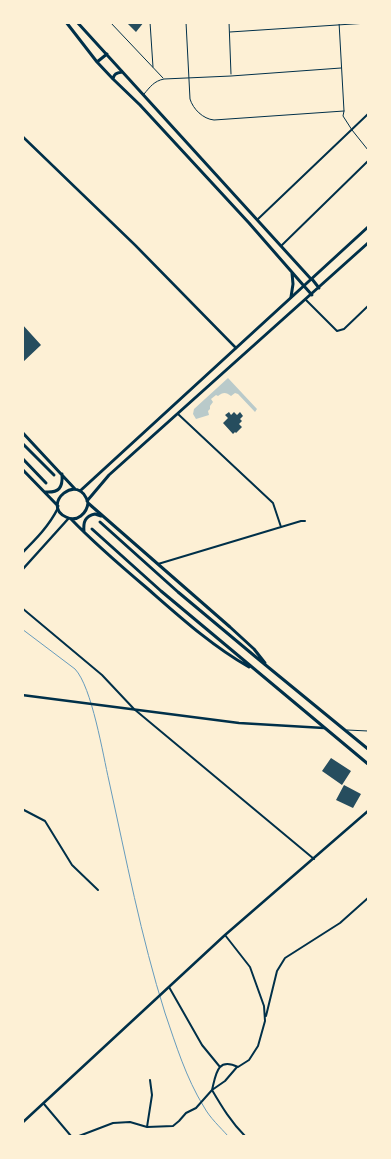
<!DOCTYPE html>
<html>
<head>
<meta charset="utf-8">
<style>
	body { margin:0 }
	#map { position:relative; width:391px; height:1159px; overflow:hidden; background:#fdf0d5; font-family:"Times New Roman",serif }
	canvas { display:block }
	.frame { position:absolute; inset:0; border:24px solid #fdf0d5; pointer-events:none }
</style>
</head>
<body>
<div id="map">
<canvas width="391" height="1159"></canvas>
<div class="frame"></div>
</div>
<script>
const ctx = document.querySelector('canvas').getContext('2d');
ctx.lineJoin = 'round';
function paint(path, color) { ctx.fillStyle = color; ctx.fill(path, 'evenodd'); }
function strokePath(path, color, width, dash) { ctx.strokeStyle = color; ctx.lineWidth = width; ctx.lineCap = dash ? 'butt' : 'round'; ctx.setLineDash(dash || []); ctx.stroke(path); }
paint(new Path2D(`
	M 228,378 L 257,409 L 255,412 L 238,394 L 235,393 L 231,396 C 226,392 223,392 218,396 L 216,395 L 211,399 L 213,402 L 210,406 L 210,409 L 208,411 L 209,415 L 196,419 L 193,414 L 194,409 Z`), '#b9caca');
strokePath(new Path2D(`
	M 22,629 L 75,669 C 92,687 103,755 109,781 C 126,858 141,937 165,1013 C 176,1045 186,1078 204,1107 C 210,1118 220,1127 228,1136`), '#669bbc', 1);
paint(new Path2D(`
	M 126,22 L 144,22 L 136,32 Z
	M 22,324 L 41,345 L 22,363 Z
	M 229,412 L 231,415 L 234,412 L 237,415 L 240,412 L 243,416 L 240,419 L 242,421 L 239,424 L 242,427 L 236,433 L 235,432 L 233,434 L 223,423 L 228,418 L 225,415 Z
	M 331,758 L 351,771 L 342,785 L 322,771 Z
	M 344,785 L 361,794 L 353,808 L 336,800 Z`), '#264d5e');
strokePath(new Path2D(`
	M 110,22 L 163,78
	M 150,22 L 153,67
	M 186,22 L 190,99 C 193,109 203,119 214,120 L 344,111
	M 229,22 L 231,74
	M 339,22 L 344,111 L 343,116 L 352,130 L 368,150
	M 230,32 L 368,23
	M 144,94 C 150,87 154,81 164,79 L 231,76 L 341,68
	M 347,730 L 368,731`), '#003049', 1);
strokePath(new Path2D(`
	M 258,219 L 368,114
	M 281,246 L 368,161
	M 306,300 L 337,331 L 344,329 L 368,306
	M 22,312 L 23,312
	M 178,414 L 273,503 L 281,527
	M 158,564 L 301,521 L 305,521
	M 22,608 L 102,675 L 134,709 L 314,859
	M 22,809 L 45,821 L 72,865 L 98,890
	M 225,935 L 250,967 L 264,1006 L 265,1021 L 258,1046 L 249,1060 L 238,1067 C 217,1057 216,1074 212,1090 C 222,1107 231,1122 245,1136
	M 169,987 L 202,1045 L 220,1067
	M 266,1016 L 277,971 L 285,958 L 340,923 L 368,898
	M 44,1104 L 71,1136
	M 147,1127 L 152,1095 L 150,1080
	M 79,1136 L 113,1123 L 130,1122 L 147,1127 L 173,1126 L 179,1121 L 186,1113 L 196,1108 L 212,1090 L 225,1081 L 237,1067`), '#003049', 2);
strokePath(new Path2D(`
	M 22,136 L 135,245 L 236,348
	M 22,553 C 36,539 49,526 58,508
	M 22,570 L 68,519
	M 22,695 L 239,723 L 324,728
	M 22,1123 L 225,935 L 368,811`), '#003049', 2.5);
strokePath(new Path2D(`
	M 66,22 L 97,62 L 113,79 L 140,105 L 249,223 L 304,286
	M 77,22 L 311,279
	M 97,62 L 107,54
	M 113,79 C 114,74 116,73 122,72
	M 291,297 L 293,284 L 292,273`), '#003049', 3);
strokePath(new Path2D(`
	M 312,279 L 319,288
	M 304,286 L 312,295
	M 22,432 L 75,489
	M 22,443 L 54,475
	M 22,458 L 46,483
	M 22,469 L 58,506
	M 80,491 L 368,227
	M 45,492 C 59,493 63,488 62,474
	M 87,501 L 109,475 L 368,243
	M 88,503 C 87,513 77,523 66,517 C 40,505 79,470 88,503 L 230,627 L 254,649 L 265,663
	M 71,519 C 95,544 122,567 148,589 C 180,617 212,646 249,667
	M 100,522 L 178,592 L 257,658 L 368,749
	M 92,529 L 161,591 L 368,764
	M 84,532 C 83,522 85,516 95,514 L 101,516`), '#003049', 3);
</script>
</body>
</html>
